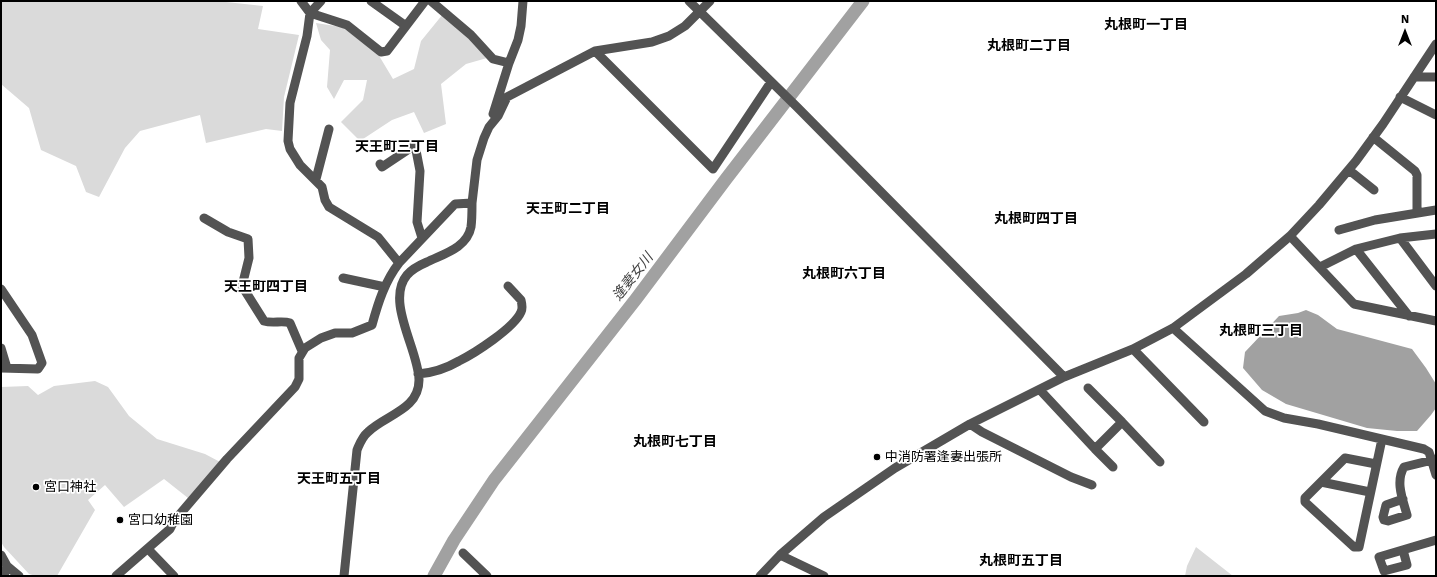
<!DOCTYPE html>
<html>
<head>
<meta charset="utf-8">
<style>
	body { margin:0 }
	#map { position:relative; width:1437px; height:577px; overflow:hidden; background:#fff; font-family:"Work Sans",sans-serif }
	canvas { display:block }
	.frame { position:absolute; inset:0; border:2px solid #000; pointer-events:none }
	.north { position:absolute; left:1385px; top:12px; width:40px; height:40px; -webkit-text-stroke:3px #fff; paint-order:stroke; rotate:0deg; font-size:11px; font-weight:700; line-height:16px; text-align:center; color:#000 }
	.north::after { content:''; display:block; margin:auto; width:14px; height:18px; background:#000; clip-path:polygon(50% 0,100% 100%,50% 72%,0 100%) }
</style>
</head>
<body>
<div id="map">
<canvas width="1437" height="577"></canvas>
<div class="frame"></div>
<div class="north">N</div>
</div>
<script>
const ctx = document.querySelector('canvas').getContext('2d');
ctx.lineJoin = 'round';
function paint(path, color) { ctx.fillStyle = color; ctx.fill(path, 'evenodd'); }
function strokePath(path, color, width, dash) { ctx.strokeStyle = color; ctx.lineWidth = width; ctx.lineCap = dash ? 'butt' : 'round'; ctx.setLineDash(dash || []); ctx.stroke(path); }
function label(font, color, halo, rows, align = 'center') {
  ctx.font = font + ' "Work Sans","Noto Sans JP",sans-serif'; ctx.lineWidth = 3.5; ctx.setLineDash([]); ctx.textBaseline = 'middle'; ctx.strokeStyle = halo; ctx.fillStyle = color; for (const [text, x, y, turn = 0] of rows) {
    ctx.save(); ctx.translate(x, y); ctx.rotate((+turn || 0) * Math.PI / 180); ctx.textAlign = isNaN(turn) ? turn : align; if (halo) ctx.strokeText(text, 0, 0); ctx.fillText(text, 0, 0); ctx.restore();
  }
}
paint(new Path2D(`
	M 1,1 L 217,1 L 263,6 L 258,29 L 299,35 L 284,97 L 282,131 L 266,129 L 206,143 L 200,115 L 140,131 L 125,148 L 99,197 L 86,192 L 76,166 L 41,150 L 29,108 L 1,84 Z
	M 443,14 L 471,37 L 487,58 L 466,64 L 441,84 L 446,124 L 424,133 L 414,112 L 392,120 L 360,141 L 341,122 L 363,100 L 367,80 L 344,80 L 334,99 L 327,87 L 330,50 L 321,40 L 316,23 L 342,27 L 378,54 L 393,79 L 414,69 L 421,41 Z
	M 95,381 L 108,387 L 129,416 L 157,439 L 205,454 L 222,463 L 188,498 L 164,479 L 124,507 L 105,485 L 88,500 L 95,510 L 57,576 L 36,576 L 29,574 L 4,547 L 1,542 L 1,387 L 28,386 L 38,395 L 54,386 Z
	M 1196,547 L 1233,576 L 1185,576 L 1187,566 Z`), '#dadada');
paint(new Path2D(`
	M 1306,310 L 1318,315 L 1337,329 L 1412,349 L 1426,368 L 1436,384 L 1436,408 L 1431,415 L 1417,431 L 1397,431 L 1367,428 L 1286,404 L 1262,390 L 1243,368 L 1245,352 L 1279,316 L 1298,313 Z`), '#a1a1a1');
strokePath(new Path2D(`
	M 434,576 L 454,540 L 494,480 L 636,299 L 726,179 L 863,1`), '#a1a1a1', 13);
strokePath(new Path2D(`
	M 301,1 L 310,13 L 347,25 L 381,52 L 387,51 L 425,1
	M 321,1 L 310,13 L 307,36 L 290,103 L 288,141 L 290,149 L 300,165 L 322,187 L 325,200 L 329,207 L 378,237 L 399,263
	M 371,1 L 406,26
	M 431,1 L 471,35 L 493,59 L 509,63
	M 689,1 L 797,107 L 1064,377
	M 595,51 L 713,169 L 771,82
	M 1414,77 L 1436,77
	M 1400,97 L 1436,115
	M 493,114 L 509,63 L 518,40 L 521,26 L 523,1
	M 1373,137 L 1415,171 L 1417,175 L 1417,213
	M 380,164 L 382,167 L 415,145 L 420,171 L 417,222 L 422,238
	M 1349,170 L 1374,190
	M 316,179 L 329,129
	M 204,218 L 228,232 L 248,239 L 249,258 L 242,286 L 264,321 C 273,324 282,320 290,323 L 302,351
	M 1339,230 L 1375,220 L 1436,210
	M 1290,236 L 1354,304 L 1436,321
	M 1400,238 L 1436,286
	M 1356,249 L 1409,316
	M 1320,267 L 1356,249 L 1400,238 L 1436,234
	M 343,278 L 385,287
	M 1,289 L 32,335 L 42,363 L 38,369 L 1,368
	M 1173,328 L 1265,411 L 1284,418 L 1318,424 L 1424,449 L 1429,452 L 1436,475
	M 1,348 L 7,368
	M 1133,349 L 1204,422
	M 418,374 C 432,373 447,368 459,361 C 475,353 514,328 521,312 C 523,308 522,304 521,300 L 508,286
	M 1088,388 L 1122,422
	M 1040,390 L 1095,449 L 1122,422 L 1160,462
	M 970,424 L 982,432 L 1071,477 L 1092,485
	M 1095,449 L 1113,467
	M 1376,464 L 1345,458 L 1305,498 L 1305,502 L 1354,547 L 1359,547 L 1382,439
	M 1321,482 L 1370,492
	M 1403,499 L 1386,505 L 1383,517 L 1384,520 L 1388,521 L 1407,515 C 1403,500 1395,482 1404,467 L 1436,459
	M 148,549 L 174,576
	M 1403,550 L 1407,565 L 1384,571 L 1379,557 L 1436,540
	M 463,553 L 487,576
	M 1,555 L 7,566 L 4,576
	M 780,555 L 824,576
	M 7,566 L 19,576
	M 116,576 L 170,529 L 174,521 L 227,459 L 295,387 L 299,379 L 299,358 L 305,348 L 321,338 L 335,333 L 352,333 L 372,325 C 378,303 385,281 399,263 L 455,204 L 472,203 L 477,160 L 484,138 L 489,127 L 498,116 L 507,97 L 595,51 L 652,42 L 669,36 L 685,26 L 710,1
	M 344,576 L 357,450 C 360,443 362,437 368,432 C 385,415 419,410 419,380 C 419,351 385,301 407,275 C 412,269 420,265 427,262 C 443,254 467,248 471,227 C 472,220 472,211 472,203
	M 760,576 L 780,555 L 824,517 L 895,468 L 970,424 L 1064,377 L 1133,349 L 1173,328 L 1246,274 L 1290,236 L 1319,205 L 1356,161 L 1383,124 L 1436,44`), '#535353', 9);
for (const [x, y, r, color] of [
	[877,457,4,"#000"],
	[36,487,4,"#000"],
	[120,520,4,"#000"]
]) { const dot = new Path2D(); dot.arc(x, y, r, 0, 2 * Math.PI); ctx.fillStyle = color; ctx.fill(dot); strokePath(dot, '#fff', 1.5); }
label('13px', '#000', '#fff', [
	["中消防署逢妻出張所",885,457],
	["宮口神社",44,487],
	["宮口幼稚園",128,520]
], 'left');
label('bold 14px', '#000', '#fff', [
	["丸根町一丁目",1146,25],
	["丸根町二丁目",1029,46],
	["天王町三丁目",397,147],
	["天王町二丁目",568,209],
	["丸根町四丁目",1036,219],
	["丸根町六丁目",844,274],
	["天王町四丁目",266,287],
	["丸根町三丁目",1261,331],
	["丸根町七丁目",675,442],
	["天王町五丁目",339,479],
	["丸根町五丁目",1021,561]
]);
label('italic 14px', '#424242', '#fff', [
	["逢妻女川",633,277,-52]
]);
</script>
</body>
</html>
